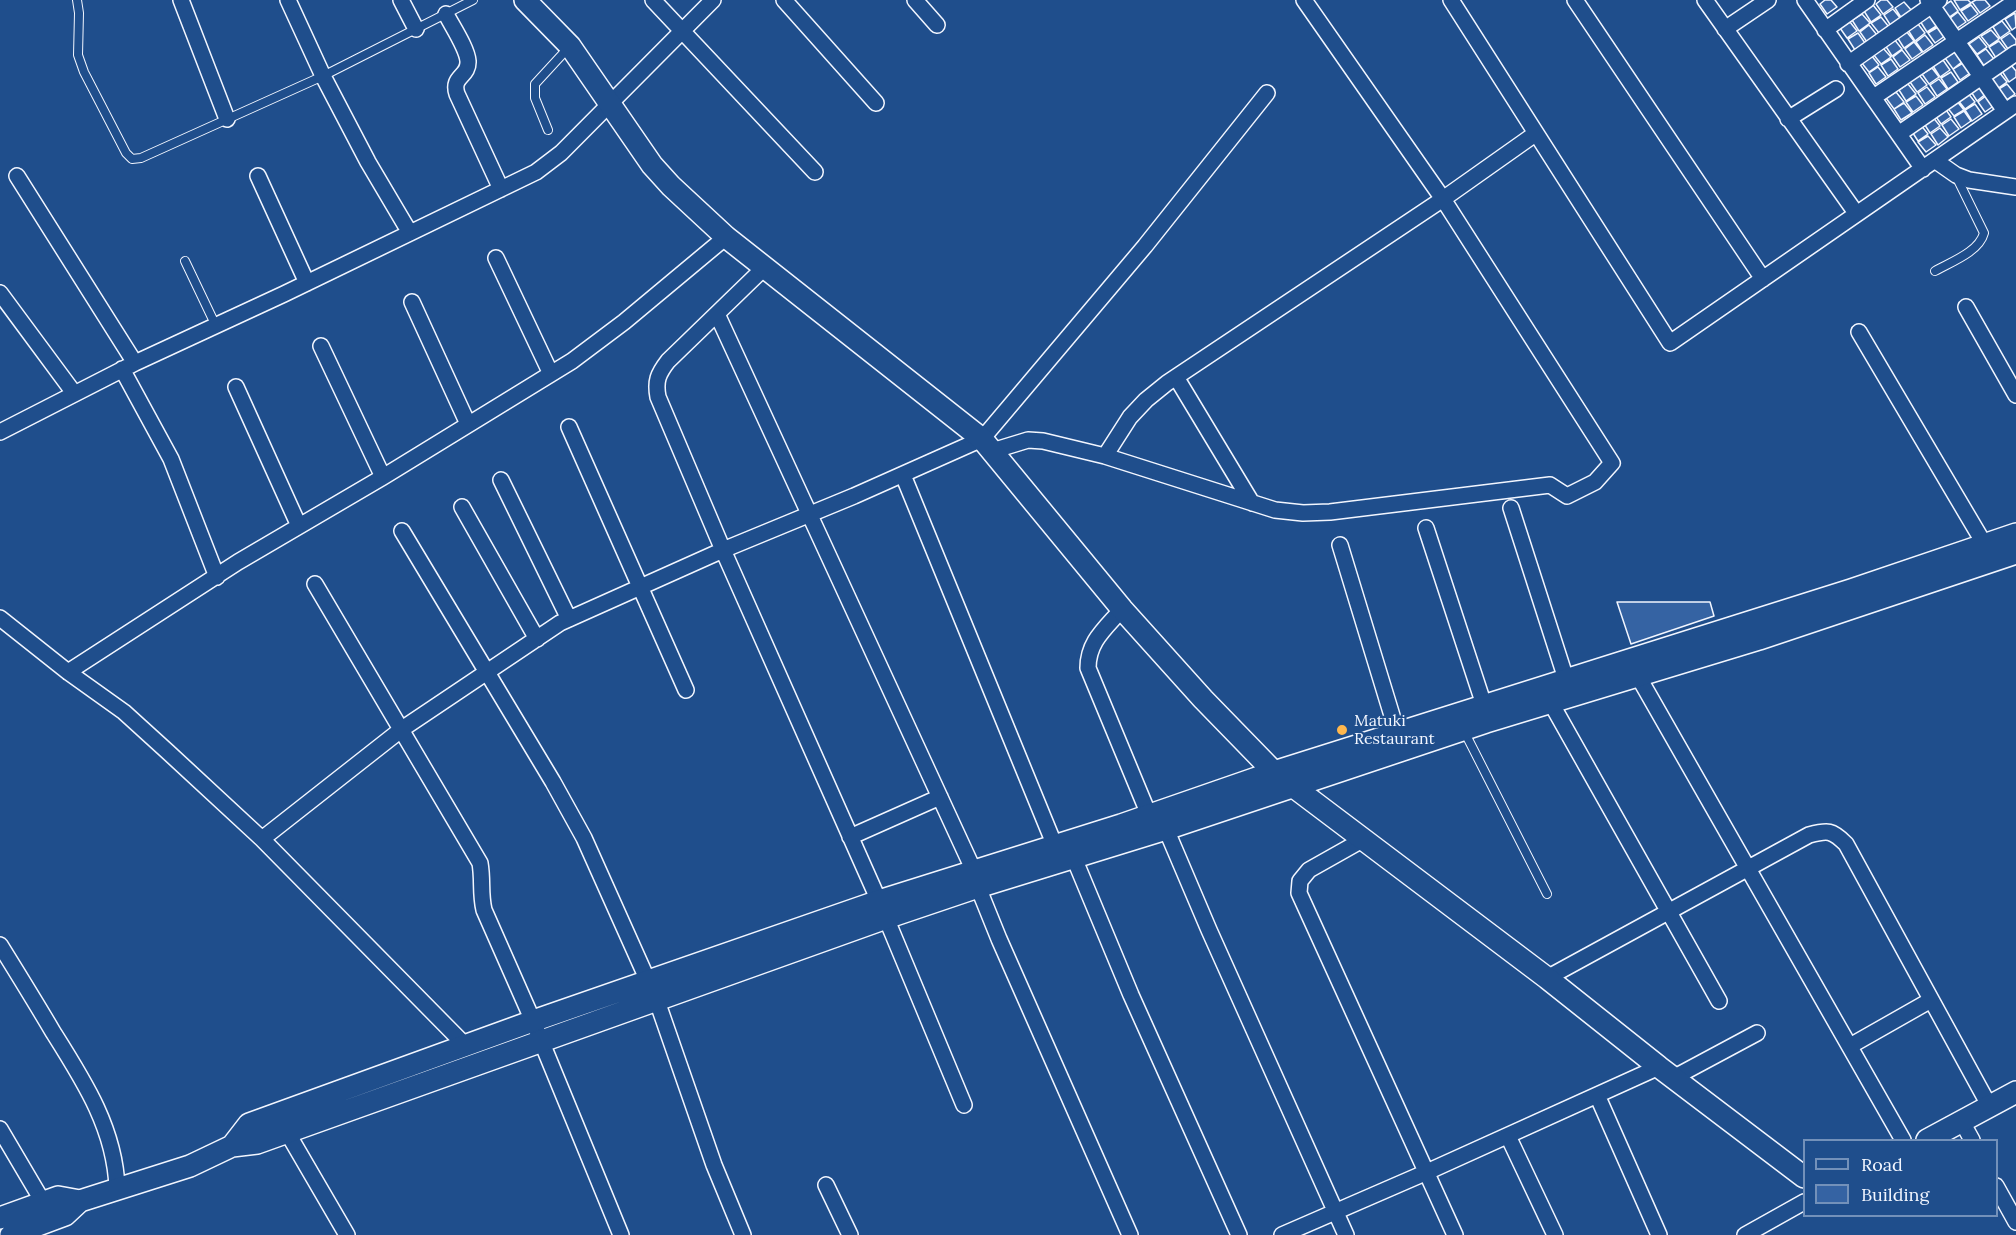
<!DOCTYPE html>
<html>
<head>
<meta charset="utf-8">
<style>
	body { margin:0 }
	#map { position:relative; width:2016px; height:1235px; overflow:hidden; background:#1f4e8c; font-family:Lora,serif }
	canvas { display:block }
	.legend { position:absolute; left:1803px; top:1139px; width:195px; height:78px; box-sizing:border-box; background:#1f4e8c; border:2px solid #7391ba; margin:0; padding:8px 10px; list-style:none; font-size:18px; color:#f2f6ff }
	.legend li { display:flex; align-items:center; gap:12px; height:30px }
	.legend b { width:30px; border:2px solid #7391ba }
</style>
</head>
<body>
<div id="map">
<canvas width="2016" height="1235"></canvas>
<ul class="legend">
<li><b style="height:8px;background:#1f4e8c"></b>Road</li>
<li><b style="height:16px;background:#3563a3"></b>Building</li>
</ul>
</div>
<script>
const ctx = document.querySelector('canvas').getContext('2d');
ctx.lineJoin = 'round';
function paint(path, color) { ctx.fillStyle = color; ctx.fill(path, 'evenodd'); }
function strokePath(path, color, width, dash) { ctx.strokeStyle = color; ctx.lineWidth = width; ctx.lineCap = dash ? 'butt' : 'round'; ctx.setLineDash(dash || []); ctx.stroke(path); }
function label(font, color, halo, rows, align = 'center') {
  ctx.font = font + ' Lora,serif'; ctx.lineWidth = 4.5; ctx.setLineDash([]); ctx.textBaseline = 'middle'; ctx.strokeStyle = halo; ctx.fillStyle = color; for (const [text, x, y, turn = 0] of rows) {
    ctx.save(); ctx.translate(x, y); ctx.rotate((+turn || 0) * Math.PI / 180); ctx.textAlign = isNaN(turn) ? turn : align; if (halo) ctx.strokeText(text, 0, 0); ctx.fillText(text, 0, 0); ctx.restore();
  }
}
const building = new Path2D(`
	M 1825,0 L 1831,0 L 1837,7 L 1827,14 L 1820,4 Z
	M 1881,0 L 1887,0 L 1893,7 L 1883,14 L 1876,4 Z
	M 1954,0 L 1968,0 L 1971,3 L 1960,10 Z
	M 1976,0 L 1985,0 L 1990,6 L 1980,13 L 1972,2 Z
	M 1951,1 L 1958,11 L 1948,18 L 1941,7 Z
	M 1904,2 L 1912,11 L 1902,19 L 1895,8 Z
	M 1873,5 L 1881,15 L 1871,22 L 1864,11 Z
	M 1971,5 L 1978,14 L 1968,21 L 1961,11 Z
	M 1893,9 L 1901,19 L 1891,26 L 1884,15 Z
	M 1958,12 L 1966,22 L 1956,29 L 1949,19 Z
	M 2015,13 L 2016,27 L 2012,30 L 2005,19 Z
	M 1862,14 L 1870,23 L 1859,31 L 1852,20 Z
	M 1930,15 L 1938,25 L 1927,32 L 1920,21 Z
	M 1881,17 L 1889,27 L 1879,33 L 1871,23 Z
	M 2002,21 L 2010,31 L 2000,38 L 1993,27 Z
	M 1850,22 L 1857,31 L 1847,38 L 1840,28 Z
	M 1918,24 L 1925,33 L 1915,41 L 1908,30 Z
	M 1869,25 L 1877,35 L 1867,42 L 1860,32 Z
	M 1938,27 L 1945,36 L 1935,43 L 1928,33 Z
	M 1991,30 L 1999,39 L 1989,46 L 1981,36 Z
	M 1906,31 L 1914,41 L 1904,48 L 1897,37 Z
	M 1858,33 L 1865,43 L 1855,50 L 1848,39 Z
	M 2010,33 L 2016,40 L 2016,44 L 2008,49 L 2001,39 Z
	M 1925,35 L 1933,45 L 1923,52 L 1916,42 Z
	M 1979,37 L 1987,47 L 1977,54 L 1969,44 Z
	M 1894,39 L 1902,49 L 1892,56 L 1885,45 Z
	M 1999,41 L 2007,51 L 1996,58 L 1989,47 Z
	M 1914,42 L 1922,52 L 1912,59 L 1905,49 Z
	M 1883,48 L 1891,57 L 1881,64 L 1873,54 Z
	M 1986,49 L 1994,59 L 1984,66 L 1977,55 Z
	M 1902,50 L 1910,60 L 1900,67 L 1893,57 Z
	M 1955,52 L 1963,61 L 1953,69 L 1945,58 Z
	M 1871,55 L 1879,65 L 1869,72 L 1861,62 Z
	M 1891,59 L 1898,69 L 1888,76 L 1881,65 Z
	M 1943,60 L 1950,70 L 1940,77 L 1933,66 Z
	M 1963,63 L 1970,73 L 1960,80 L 1953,69 Z
	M 2011,65 L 2016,71 L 2016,77 L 2009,82 L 2002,71 Z
	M 1878,67 L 1886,77 L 1876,84 L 1869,73 Z
	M 1932,68 L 1939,77 L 1929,84 L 1922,74 Z
	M 1951,72 L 1958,82 L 1948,89 L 1941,78 Z
	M 1999,72 L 2007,82 L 1997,89 L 1989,79 Z
	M 1919,75 L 1927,85 L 1917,92 L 1910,82 Z
	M 1939,79 L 1947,89 L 1937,96 L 1930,85 Z
	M 1908,84 L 1916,94 L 1906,101 L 1899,90 Z
	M 1979,84 L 1987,93 L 1977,101 L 1970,90 Z
	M 2007,84 L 2015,94 L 2005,101 L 1997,90 Z
	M 1927,87 L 1935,97 L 1925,104 L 1918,93 Z
	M 1896,92 L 1904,102 L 1894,109 L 1886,98 Z
	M 1967,92 L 1975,102 L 1965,109 L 1957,99 Z
	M 1987,95 L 1995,105 L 1985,112 L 1978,102 Z
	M 1916,96 L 1923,105 L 1913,112 L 1906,102 Z
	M 1956,100 L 1964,110 L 1954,116 L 1946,106 Z
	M 1904,103 L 1912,113 L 1901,120 L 1894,109 Z
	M 1975,104 L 1982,114 L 1972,121 L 1965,110 Z
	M 1944,107 L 1951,117 L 1941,124 L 1934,114 Z
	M 1964,111 L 1971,121 L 1961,128 L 1954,117 Z
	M 1932,116 L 1940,126 L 1930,133 L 1923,122 Z
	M 1951,119 L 1959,129 L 1949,136 L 1942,125 Z
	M 1920,124 L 1928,134 L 1918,141 L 1911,130 Z
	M 1940,128 L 1948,137 L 1938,145 L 1931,134 Z
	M 1928,136 L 1936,145 L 1926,152 L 1918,142 Z
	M 1617,602 L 1710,602 L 1714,616 L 1631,644 Z`);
paint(building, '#3563a3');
strokePath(building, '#f2f6ff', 1.5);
const lane = new Path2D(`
	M 77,0 L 79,13 L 78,55 L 84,72 L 126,153 L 132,159 L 141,158 L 323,76 L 473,0
	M 548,130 L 535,98 L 535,84 L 569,47
	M 185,261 L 216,326
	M 1935,271 C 1951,262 1979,252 1984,233 L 1956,176
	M 1464,731 L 1547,894`);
const street = new Path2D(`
	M 181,0 L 227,119
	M 288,0 L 323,76 L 368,162 L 410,233
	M 401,0 L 416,29
	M 653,0 L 815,172
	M 784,0 L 876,103
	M 915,0 L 937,25
	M 1451,0 L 1670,343 L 2016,104
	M 1575,0 L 1763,279
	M 1705,0 L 1856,213
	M 1805,0 L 1923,169
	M 1928,0 L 2005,111
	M 446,14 C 452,26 467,48 468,61 C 469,77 451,76 457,94 L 501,189
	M 1725,29 L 1768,0
	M 1825,30 L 1867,0
	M 1848,64 L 1939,0
	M 1874,97 L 2016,1
	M 1788,119 L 1836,89
	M 1900,133 L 2016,53
	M 1936,161 L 1956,175 L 1969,180 L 2016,187
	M 17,176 L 135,363
	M 258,176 L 307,283
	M 496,258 L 551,374
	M 764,268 L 668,361 C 658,374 655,381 658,397 L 723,550 L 879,901 L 964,1105
	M 0,293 L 74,393
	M 412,302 L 468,424
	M 1966,307 L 2016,395
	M 717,314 L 974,871
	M 1859,332 L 1985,545
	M 321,346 L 383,477
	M 122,369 L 171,459 L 217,577
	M 1176,377 L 1252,503
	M 236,387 L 299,526
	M 569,427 L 686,690
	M 0,432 L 135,363 L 284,294 L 536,172 L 561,153 L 713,0
	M 992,451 L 1028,440 L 1043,441 L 1105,456 L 1275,510 L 1303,513 L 1330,512 L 1550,485 L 1567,496 L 1595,482 L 1612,463 L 1443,199 L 1304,0
	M 1105,456 L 1130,417 L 1146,400 L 1167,383 L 1443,199 L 1535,134
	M 903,475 L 1055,846
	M 501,480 L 569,619
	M 462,507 L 537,639
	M 1511,508 L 1566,679
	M 1426,528 L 1484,705
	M 402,531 L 553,782 L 584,838 L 657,1001 L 714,1165 L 743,1235
	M 1340,545 L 1397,732
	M 315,584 L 480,863 C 483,880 480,893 484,910 L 533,1021 L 621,1235
	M 1122,609 C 1106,628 1088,641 1088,668 L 1149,815
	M 0,618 L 68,672 L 124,712 L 168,752 L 262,839 L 466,1046
	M 68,672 L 238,562 L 383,477 L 572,361 L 624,322 L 726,237
	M 1638,676 L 1903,1140
	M 1551,703 L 1719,1001
	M 1166,829 L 1209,930 L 1346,1235
	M 850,837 L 940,797
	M 262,839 L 402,729 L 560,623 L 723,550 L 854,496 L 982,439 L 1145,246 L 1267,93
	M 1364,839 L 1309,870 L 1300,881 L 1299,893 L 1455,1235
	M 1074,858 L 1131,995 L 1239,1235
	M 978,887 L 999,939 L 1130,1235
	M 0,945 C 18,974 36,1003 53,1032 C 84,1081 115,1129 117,1188
	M 1547,978 L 1809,835 C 1828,830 1832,830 1846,844 L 1990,1107
	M 1850,1046 L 1931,1000
	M 1673,1078 L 1757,1033
	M 1597,1095 L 1659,1235
	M 1962,1122 L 1972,1140
	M 0,1129 L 43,1202
	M 287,1132 L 347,1235
	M 1508,1136 L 1555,1235
	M 826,1185 L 850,1235
	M 1996,1186 L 2016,1222
	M 1282,1235 L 1427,1172 L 1659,1067
	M 1745,1235 L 1804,1202`);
const secondary = new Path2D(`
	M 525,0 L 570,46 L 652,165 L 671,186 L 726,237 L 982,439 L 1122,609 L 1203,699 L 1274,772 L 1547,978 L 1659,1067 L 1804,1177
	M 1927,1140 L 2016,1092
	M 232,1146 L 249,1124 L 533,1021 L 879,901 L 1121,825 L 1274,772 L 1851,590 L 2016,534
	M 0,1218 L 58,1197 L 80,1201
	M 11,1235 L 65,1215 L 80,1201 L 190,1166 L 232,1146 L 257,1143 L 886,918 L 978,887 L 1166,829 L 1486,722 L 1759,639 L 2016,553`);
strokePath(lane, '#f2f6ff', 10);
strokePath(street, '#f2f6ff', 18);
strokePath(secondary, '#f2f6ff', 24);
strokePath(lane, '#1f4e8c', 8);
strokePath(street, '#1f4e8c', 15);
strokePath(secondary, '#1f4e8c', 21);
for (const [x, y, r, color] of [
	[1342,730,6,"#ffb74d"]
]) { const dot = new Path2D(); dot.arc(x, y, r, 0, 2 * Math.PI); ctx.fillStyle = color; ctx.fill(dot); strokePath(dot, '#1f4e8c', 2); }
label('16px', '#f2f6ff', '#1f4e8c', [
	["Matuki",1354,721],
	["Restaurant",1354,739]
], 'left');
</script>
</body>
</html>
